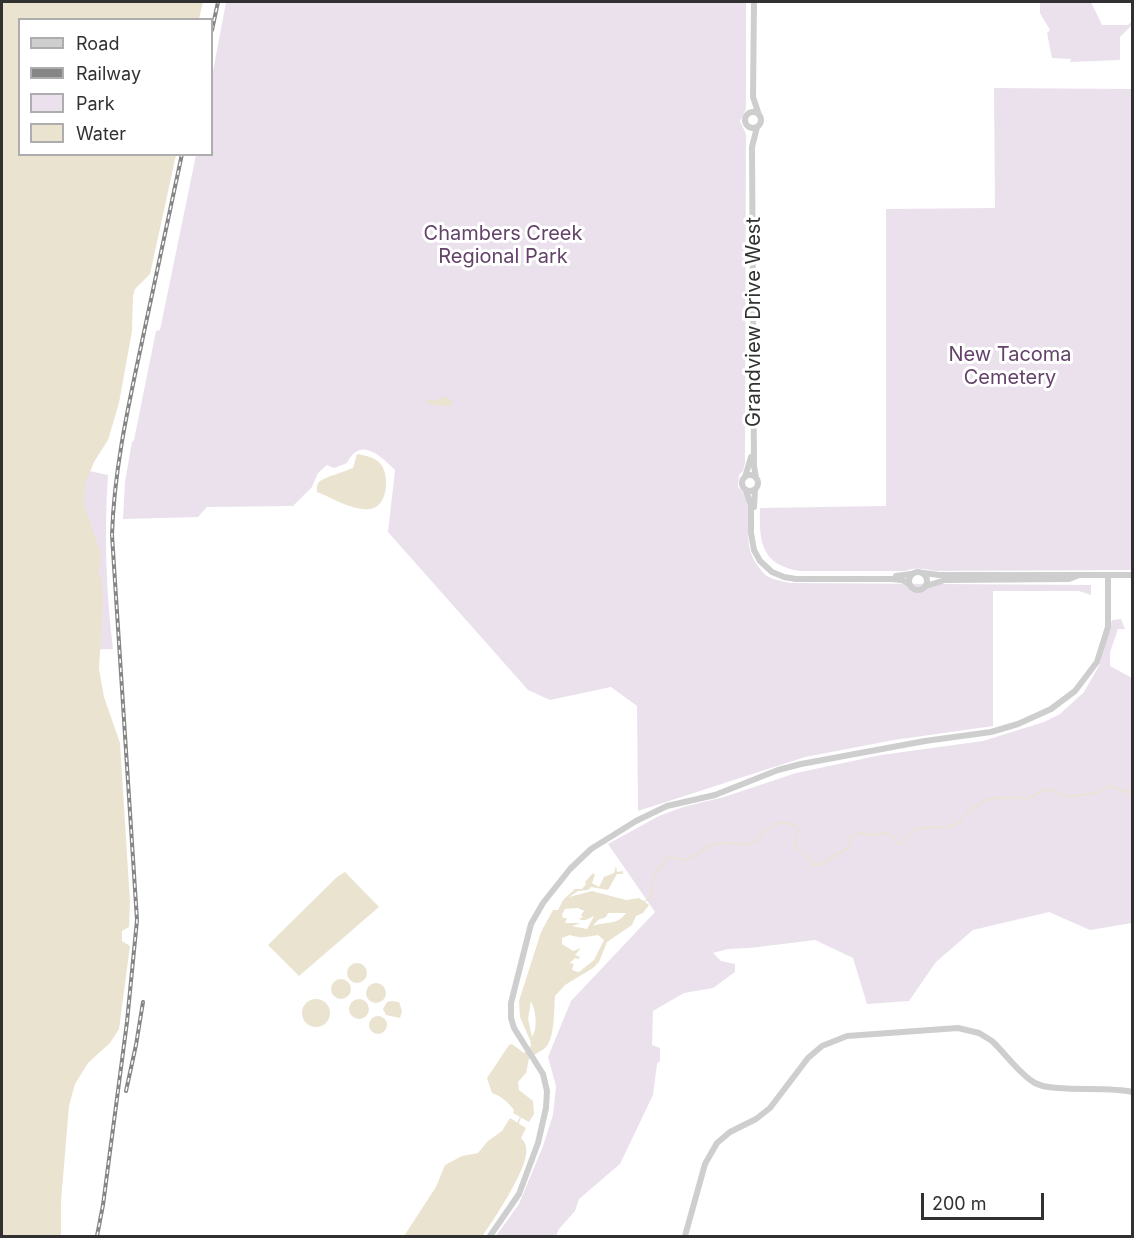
<!DOCTYPE html>
<html>
<head>
<meta charset="utf-8">
<style>
	body { margin:0 }
	#map { position:relative; width:1134px; height:1238px; overflow:hidden; background:#fff; font-family:Inter,sans-serif }
	canvas { display:block }
	.frame { position:absolute; inset:0; border:3px solid #313131; pointer-events:none }
	.legend { position:absolute; left:18px; top:18px; width:195px; height:138px; box-sizing:border-box; background:#fff; border:2px solid #adadad; margin:0; padding:8px 10px; list-style:none; font-size:18px; color:#313131 }
	.legend li { display:flex; align-items:center; gap:12px; height:30px }
	.legend b { width:30px; border:2px solid #adadad }
	.scale { position:absolute; left:921px; top:1193px; width:123px; height:27px; box-sizing:border-box; border:3px solid #313131; border-top:0; padding-left:8px; font-size:18px; line-height:21px; white-space:nowrap; color:#313131; -webkit-text-stroke:4px #fff; paint-order:stroke }
</style>
</head>
<body>
<div id="map">
<canvas width="1134" height="1238"></canvas>
<div class="frame"></div>
<ul class="legend">
<li><b style="height:8px;background:#cecece"></b>Road</li>
<li><b style="height:8px;background:#868686"></b>Railway</li>
<li><b style="height:16px;background:#eae1ed"></b>Park</li>
<li><b style="height:16px;background:#eae3d0"></b>Water</li>
</ul>
<div class="scale">200 m</div>
</div>
<script>
const ctx = document.querySelector('canvas').getContext('2d');
ctx.lineJoin = 'round';
function paint(path, color) { ctx.fillStyle = color; ctx.fill(path, 'evenodd'); }
function strokePath(path, color, width, dash) { ctx.strokeStyle = color; ctx.lineWidth = width; ctx.lineCap = dash ? 'butt' : 'round'; ctx.setLineDash(dash || []); ctx.stroke(path); }
function label(font, color, halo, rows, align = 'center') {
  ctx.font = font + ' Inter,sans-serif'; ctx.lineWidth = 6; ctx.setLineDash([]); ctx.textBaseline = 'middle'; ctx.strokeStyle = halo; ctx.fillStyle = color; for (const [text, x, y, turn = 0] of rows) {
    ctx.save(); ctx.translate(x, y); ctx.rotate((+turn || 0) * Math.PI / 180); ctx.textAlign = isNaN(turn) ? turn : align; if (halo) ctx.strokeText(text, 0, 0); ctx.fillText(text, 0, 0); ctx.restore();
  }
}
paint(new Path2D(`
	M 226,2 L 746,2 L 746,109 L 740,121 L 746,134 L 745,463 L 743,471 L 739,475 L 738,487 C 760,504 737,540 758,566 C 760,569 764,574 767,576 C 773,580 783,581 790,583 L 1091,585 L 1091,595 L 1079,591 L 993,591 L 993,726 L 894,740 L 805,757 L 638,811 L 637,706 L 611,687 L 550,700 L 528,690 L 388,532 L 395,470 C 380,455 360,436 347,463 L 334,468 L 327,465 L 318,473 L 312,487 L 293,506 L 207,507 L 198,517 L 123,519 L 125,482 L 132,442 L 134,440 L 156,331 L 160,330 L 196,155 L 212,154 L 212,77 Z
	M 1040,2 L 1091,2 L 1102,25 L 1128,25 L 1132,21 L 1132,25 L 1120,37 L 1120,60 L 1070,62 L 1071,59 L 1052,58 L 1047,33 L 1050,30 L 1040,13 Z
	M 994,88 L 1132,89 L 1132,570 L 935,571 C 926,569 914,567 905,571 L 800,571 C 761,565 759,542 760,508 L 886,506 L 886,209 L 995,208 Z
	M 67,466 L 108,475 C 104,533 106,591 113,649 L 77,650 Z
	M 1121,619 L 1125,629 L 1118,629 L 1110,652 L 1110,666 L 1132,678 L 1132,923 L 1090,930 L 1049,912 L 973,930 L 936,962 L 909,1001 L 867,1004 L 853,958 L 815,940 L 750,948 L 728,949 L 713,953 L 721,961 L 735,964 L 735,972 L 713,988 L 684,993 L 653,1011 L 652,1045 L 660,1048 L 660,1061 L 657,1064 L 653,1095 L 620,1164 L 579,1199 L 575,1211 L 559,1229 L 556,1236 L 496,1236 L 519,1204 L 543,1146 L 553,1115 L 556,1086 L 548,1057 L 571,1001 L 655,912 L 608,844 L 659,816 L 683,807 L 724,797 L 796,773 L 881,755 L 983,741 L 1044,722 L 1060,714 L 1084,692 L 1100,664 L 1112,620 Z`), '#eae1ed');
paint(new Path2D(`
	M 2,2 L 203,2 L 199,19 L 20,20 L 20,154 L 176,155 L 150,274 L 135,289 L 133,296 L 132,331 L 119,403 L 108,440 L 94,462 L 85,484 L 84,506 L 100,551 L 101,562 L 98,572 L 101,578 L 103,597 L 99,669 L 104,697 L 120,743 L 130,902 L 129,927 L 122,931 L 122,941 L 130,946 L 119,1029 L 110,1043 L 88,1063 L 75,1084 L 69,1106 L 61,1201 L 61,1236 L 2,1236 Z
	M 443,397 L 452,400 L 452,405 L 446,406 L 427,404 L 427,400 L 435,401 Z
	M 357,454 C 364,455 373,457 379,462 C 390,472 389,507 370,509 C 352,511 333,498 317,492 C 317,488 316,485 319,482 C 323,478 346,471 353,468 Z
	M 616,866 L 617,872 L 623,871 L 623,874 L 617,874 L 608,890 L 591,887 L 588,890 L 578,891 L 569,897 L 592,891 L 626,900 L 639,898 L 649,905 L 643,913 L 636,916 L 632,925 L 607,942 L 599,962 L 593,968 L 565,985 L 555,996 C 554,1009 555,1039 545,1048 C 540,1052 534,1054 529,1059 L 526,1073 L 518,1082 L 519,1090 L 533,1101 L 534,1114 L 529,1122 L 513,1113 L 514,1110 C 509,1103 501,1096 492,1093 L 487,1078 L 509,1045 L 512,1044 L 524,1053 L 531,1046 L 530,1040 L 520,1017 L 519,1001 L 541,932 L 553,910 L 558,910 L 563,900 L 575,889 L 582,889 L 586,884 L 585,882 L 593,873 L 595,875 L 592,883 L 599,887 L 604,877 L 614,873 ZM 578,908 L 584,911 L 581,915 L 583,917 L 579,919 L 581,920 L 586,920 L 594,916 L 587,929 L 572,926 L 581,923 L 565,923 L 567,918 L 563,918 L 562,914 L 560,918 L 565,909 ZM 608,913 L 626,913 C 617,926 606,921 593,926 L 598,920 L 606,917 ZM 570,935 C 582,939 585,937 598,935 L 604,940 L 594,960 L 579,972 L 574,971 L 572,969 L 574,964 L 570,963 L 575,958 L 579,959 L 580,957 L 575,955 L 581,948 L 573,951 L 562,944 L 562,938 ZM 531,1001 C 536,1012 538,1028 532,1037 L 528,1019 Z
	M 345,872 L 379,907 L 299,976 L 268,945 L 337,877 Z
	M347 973a10 10 0 1 1 20 0a10 10 0 1 1-20 0Z
	M331 989a10 10 0 1 1 20 0a10 10 0 1 1-20 0Z
	M366 993a10 10 0 1 1 20 0a10 10 0 1 1-20 0Z
	M302 1013a14 14 0 1 1 28 0a14 14 0 1 1-28 0Z
	M349 1009a10 10 0 1 1 20 0a10 10 0 1 1-20 0Z
	M 392,1001 L 399,1002 L 402,1011 L 400,1018 L 386,1015 L 383,1009 L 387,1002 Z
	M369 1025a9 9 0 1 1 18 0a9 9 0 1 1-18 0Z
	M 510,1118 L 526,1128 L 521,1138 C 526,1143 527,1148 526,1155 C 523,1175 495,1218 483,1235 L 404,1236 L 436,1187 L 445,1165 L 462,1156 L 478,1153 L 488,1141 L 502,1131 Z`), '#eae3d0');
strokePath(new Path2D(`
	M 644,902 L 651,897 L 653,877 L 668,857 L 687,860 L 714,843 L 750,844 L 758,840 L 764,832 L 779,822 L 794,825 L 798,828 L 795,845 L 814,865 L 820,864 L 848,848 L 851,839 L 859,832 L 869,835 L 885,833 L 890,835 L 900,845 L 917,828 L 951,827 L 960,822 L 969,811 L 986,800 L 998,798 L 1030,798 L 1045,789 L 1058,792 L 1065,797 L 1098,793 L 1109,786 L 1132,793
	M 518,1123 L 521,1116`), '#eae3d0', 1.5);
strokePath(new Path2D(`
	M 754,2 L 753,97 L 759,115
	M745 120a8 8 0 1 1 16 0a8 8 0 1 1-16 0Z
	M742 483a8 8 0 1 1 16 0a8 8 0 1 1-16 0Z
	M 745,477 L 751,457
	M 756,478 L 754,466 L 752,147 L 757,127
	M 746,491 L 751,505 L 751,533 L 754,550 L 760,561 L 772,572 L 784,577 L 796,579 L 892,579 L 902,580 L 909,584
	M 754,507 L 755,490
	M909 581a9 9 0 1 1 18 0a9 9 0 1 1-18 0Z
	M 923,573 L 939,575 L 1132,575
	M 896,576 L 911,574
	M 926,586 L 945,580 L 1069,579 L 1077,576
	M 490,1236 L 519,1194 L 538,1143 L 546,1108 L 547,1091 L 543,1074 L 514,1028 L 511,1018 L 511,1003 L 531,924 L 543,903 L 570,869 L 591,849 L 636,821 L 667,806 L 715,795 L 778,770 L 801,764 L 925,741 L 991,732 L 1018,724 L 1051,709 L 1075,691 L 1097,662 L 1108,627 L 1108,576
	M 685,1236 L 705,1164 L 717,1143 L 730,1132 L 756,1119 L 770,1108 L 808,1058 L 822,1046 L 847,1036 L 958,1028 L 979,1033 L 992,1041 C 1005,1053 1020,1075 1035,1083 C 1053,1093 1107,1086 1132,1092`), '#cecece', 6);
const rail = new Path2D(`
	M 212,30 L 218,2
	M 126,1091 L 136,1045 L 143,1002
	M 97,1236 L 103,1205 L 127,1022 L 137,920 L 112,535 C 114,472 127,412 140,351 C 154,285 168,220 182,154`);
strokePath(rail, '#868686', 4);
strokePath(rail, '#fff', 1.5, [4.5]);
label('20px', '#64426a', '#fff', [
	["Chambers Creek",503,234],
	["Regional Park",503,257],
	["New Tacoma",1010,355],
	["Cemetery",1010,378]
]);
label('20px', '#313131', '#fff', [
	["Grandview Drive West",754,322,-90]
]);
</script>
</body>
</html>
